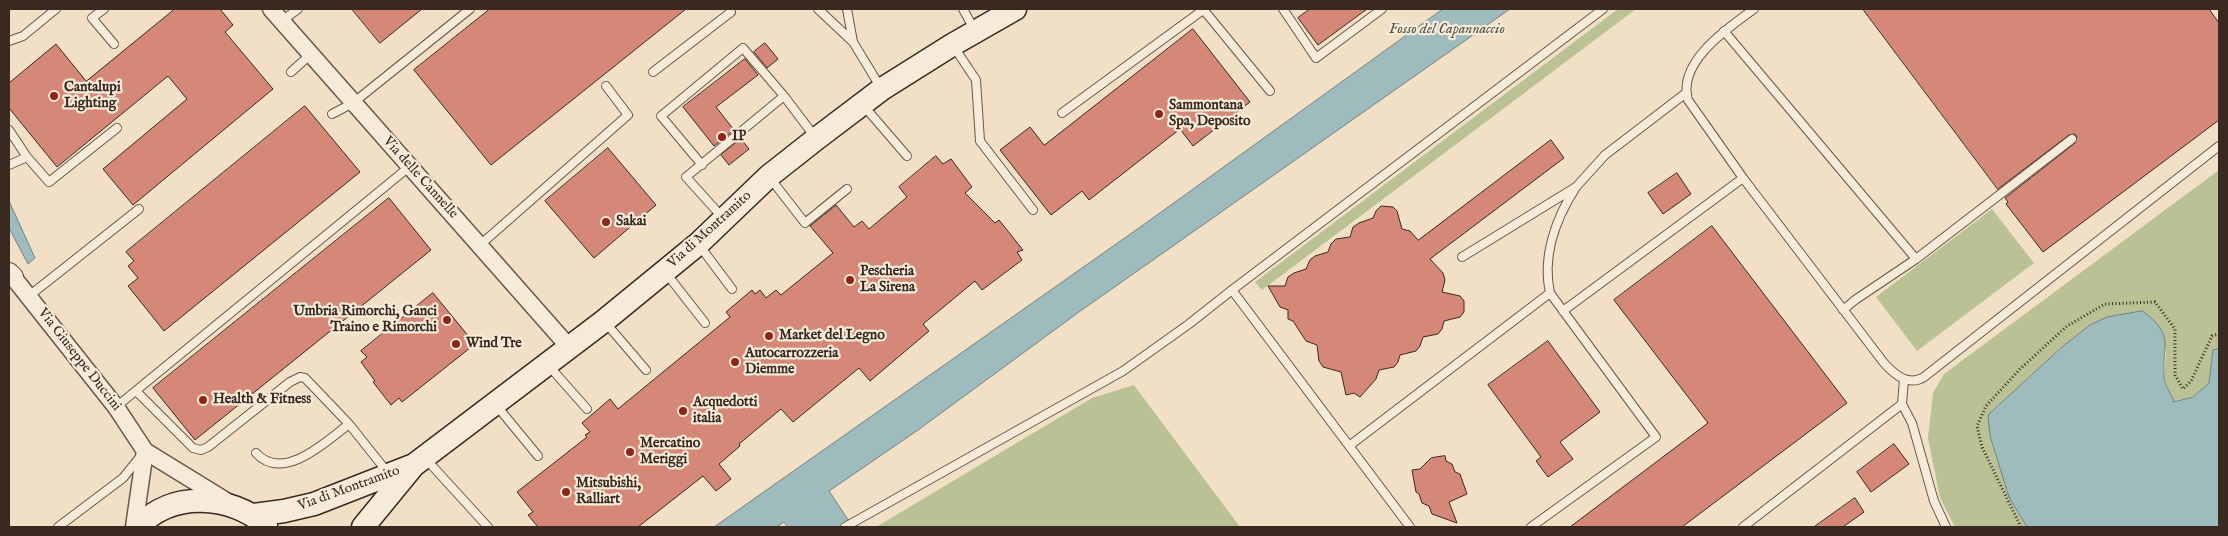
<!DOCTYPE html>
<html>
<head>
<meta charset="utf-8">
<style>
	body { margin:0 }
	#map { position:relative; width:2228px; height:536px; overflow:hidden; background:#f1e0c5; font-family:"IM FELL English",serif }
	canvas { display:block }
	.frame { position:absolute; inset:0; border:10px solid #392921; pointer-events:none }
</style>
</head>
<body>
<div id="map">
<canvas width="2228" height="536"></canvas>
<div class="frame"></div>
</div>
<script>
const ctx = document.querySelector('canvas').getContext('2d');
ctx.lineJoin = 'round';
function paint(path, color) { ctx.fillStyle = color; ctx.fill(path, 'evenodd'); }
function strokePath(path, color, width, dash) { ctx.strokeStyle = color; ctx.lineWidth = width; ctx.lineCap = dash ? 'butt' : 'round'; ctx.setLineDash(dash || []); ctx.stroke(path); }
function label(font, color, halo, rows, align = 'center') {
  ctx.font = font + ' "IM FELL English",serif'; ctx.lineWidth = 4.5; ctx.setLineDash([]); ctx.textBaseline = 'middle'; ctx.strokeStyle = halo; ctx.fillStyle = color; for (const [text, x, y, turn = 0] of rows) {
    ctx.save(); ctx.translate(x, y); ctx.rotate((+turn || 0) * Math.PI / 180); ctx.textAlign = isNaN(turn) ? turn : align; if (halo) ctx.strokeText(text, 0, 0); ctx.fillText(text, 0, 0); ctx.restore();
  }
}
paint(new Path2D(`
	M 1618,9 L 1636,9 L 1262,290 L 1255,282 Z
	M 2219,170 L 2219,348 L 2213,350 L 2209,383 L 2193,397 L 2174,402 L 2164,379 L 2166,352 L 2143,311 L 2090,325 L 2062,347 L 1989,415 L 1990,436 L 2009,497 L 2027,527 L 1955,527 L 1940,498 L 1928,438 L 1933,393 L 1944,374 Z
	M 1992,209 L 2034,263 L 1917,351 L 1876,297 Z
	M 1134,385 L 1240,527 L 876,527 L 1092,398 Z`), '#bac295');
const water = new Path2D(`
	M 1443,9 L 1510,9 L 1079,312 L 918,430 L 829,491 L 853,527 L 788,527 L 784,522 L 776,527 L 714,527 L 1146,223 Z
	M 9,201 L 35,258 L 28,264 L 9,228 Z
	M 2143,311 C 2175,336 2162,342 2164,377 C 2164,384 2172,395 2174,402 L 2193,397 L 2209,383 L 2213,350 L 2219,348 L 2219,527 L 2027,527 L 2009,497 L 1990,436 L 1988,415 L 2062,347 L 2090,325 L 2107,317 Z`);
paint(water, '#9ebbbe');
strokePath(water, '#76817f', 1);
const building = new Path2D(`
	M 175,9 L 220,9 L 233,25 L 225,32 L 273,89 L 133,205 L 103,169 L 187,99 L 168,76 L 57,167 L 9,108 L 9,83 L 56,44 L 86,81 Z
	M 352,9 L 422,9 L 380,43 Z
	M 490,9 L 686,9 L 491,165 L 414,70 Z
	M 1310,9 L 1367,9 L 1318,45 L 1298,18 Z
	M 1863,9 L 2209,9 L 2219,23 L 2219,120 L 2043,252 L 2006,204 L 2008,202 L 2005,198 L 2075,143 L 2077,136 L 2074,134 L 2069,135 L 1998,189 Z
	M 1193,29 L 1250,102 L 1193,146 L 1180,129 L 1089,200 L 1082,191 L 1051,215 L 1000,150 L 1030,127 L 1044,145 Z
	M 765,43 L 778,59 L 767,68 L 754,52 Z
	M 745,59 L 758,75 L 716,107 L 734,130 L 714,146 L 683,107 Z
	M 305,106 L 360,172 L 164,331 L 128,286 L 138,278 L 128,266 L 134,261 L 126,252 Z
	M 741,139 L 749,149 L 729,165 L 721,155 Z
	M 1551,140 L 1564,158 L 1430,259 L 1443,273 L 1445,280 L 1442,292 L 1460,296 L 1464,301 L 1464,312 L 1460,317 L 1444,321 L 1442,329 L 1438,334 L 1423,337 L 1420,346 L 1416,351 L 1400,355 L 1398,362 L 1394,367 L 1379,370 L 1376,379 L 1360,397 L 1354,393 L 1346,395 L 1341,372 L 1323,367 L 1319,361 L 1317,345 L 1306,341 L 1293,321 L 1288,319 L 1288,310 L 1280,307 L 1268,286 L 1285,286 L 1288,277 L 1294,273 L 1306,269 L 1310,260 L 1315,256 L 1328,252 L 1331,244 L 1336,239 L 1350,237 L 1353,227 L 1359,223 L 1373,218 L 1376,211 L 1381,206 L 1393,207 L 1397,211 L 1402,229 L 1410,231 L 1418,240 Z
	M 608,148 L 656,205 L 594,258 L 545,201 Z
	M 936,156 L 943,164 L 951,159 L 972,187 L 965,193 L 995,223 L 999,220 L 1023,250 L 1017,252 L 1022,260 L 982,290 L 975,281 L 923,324 L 929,331 L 870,381 L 859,368 L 793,422 L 781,409 L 739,444 L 740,446 L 719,464 L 731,479 L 716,491 L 703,476 L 638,527 L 538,527 L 528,515 L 533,512 L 517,492 L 587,437 L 585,435 L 590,432 L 582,423 L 610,399 L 618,409 L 730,317 L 726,312 L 752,290 L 755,294 L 760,290 L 766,298 L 776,290 L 781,295 L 833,253 L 810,226 L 836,205 L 854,227 L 862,221 L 869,229 L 907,197 L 899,187 Z
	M 1677,173 L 1691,194 L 1663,214 L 1648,193 Z
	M 389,198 L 431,250 L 195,440 L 153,388 Z
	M 1712,226 L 1847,403 L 1682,527 L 1570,527 L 1708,423 L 1614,300 Z
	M 433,293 L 475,344 L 402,402 L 399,398 L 391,405 L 373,382 L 375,381 L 361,362 L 367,357 L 361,351 Z
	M 1548,341 L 1600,412 L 1560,442 L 1573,459 L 1548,477 L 1536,461 L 1541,457 L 1488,385 Z
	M 1894,444 L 1909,464 L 1871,492 L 1857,472 Z
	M 1445,456 L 1446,461 L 1452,464 L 1455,472 L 1460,474 L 1467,494 L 1449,502 L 1457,523 L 1432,514 L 1429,506 L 1422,503 L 1419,494 L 1416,492 L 1412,470 L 1420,469 L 1431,458 Z
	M 1855,498 L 1864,512 L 1843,527 L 1814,527 Z`);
paint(building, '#d58778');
strokePath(building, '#392921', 1);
const service = new Path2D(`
	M 104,9 L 92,18 L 114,44
	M 818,9 L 853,42
	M 847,9 L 853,42 L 881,88
	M 963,9 L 974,29
	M 1203,9 L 1270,91
	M 1283,9 L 1316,58 L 1382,9
	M 1754,9 C 1728,28 1677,62 1688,100 L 1743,178 L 1884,363 C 1894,374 1908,387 1924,377 L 2219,146
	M 282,21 L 298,9
	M 1724,31 L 1916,259
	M 9,41 L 23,36 L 56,9
	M 954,47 L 976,80 L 980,141 L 1033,210
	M 291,72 L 311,54
	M 653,72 L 731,12 L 730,9
	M 863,105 L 907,156
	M 1062,113 L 1203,10
	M 332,114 L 353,103 L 470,9
	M 9,130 L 27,157
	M 9,165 L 27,157 L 49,182 L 117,128
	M 702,165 L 661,116 L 743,48 L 784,96
	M 770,178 L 805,223 L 847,189
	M 723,218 L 686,177 L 784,96 L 815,137
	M 480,245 L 628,115 L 606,86
	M 699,245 L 732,289
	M 1462,257 L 1576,187 L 1605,155 L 1686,93
	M 666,273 L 705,323
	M 29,296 L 139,209
	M 1843,310 L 1855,300 L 1916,259 L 2072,139
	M 1563,311 L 1743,178
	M 605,322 L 646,370
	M 549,366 L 587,409
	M 136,391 L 193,448 L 201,450 L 208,447 L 290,382 L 300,377 L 305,378 L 349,424 L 388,473
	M 1902,404 L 1904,379
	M 496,405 L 538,456
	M 116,407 L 409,167
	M 1349,446 L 1550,293
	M 256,453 C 283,483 327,441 349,424
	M 425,458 L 488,527
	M 58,527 L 123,478 L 140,457
	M 845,527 L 1123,371 L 1189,324 L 1232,290
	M 1410,527 L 1232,290 L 1603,9
	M 1531,527 L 1656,437 L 1550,293 C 1542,256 1556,218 1576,187
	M 1743,527 L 1902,404 L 1912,423 L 1934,501 L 1946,527`);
const minor = new Path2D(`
	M 271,9 L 569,347
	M 13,277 L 116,407 L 145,451 L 228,502
	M 134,527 L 145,451`);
const tertiary = new Path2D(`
	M 9,273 L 13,277`);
const secondary = new Path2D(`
	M 254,515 L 284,511 L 314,504 L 414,465 L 604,321 L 698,244 L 769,176 L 816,139 L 882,89 L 952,45 L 1015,9
	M 138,527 C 173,490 229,495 266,525
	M 363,527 L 413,466`);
strokePath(service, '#67574a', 10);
strokePath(minor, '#67574a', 19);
strokePath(tertiary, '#67574a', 22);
strokePath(secondary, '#392921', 25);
strokePath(new Path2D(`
	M 2021,527 L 1982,447 L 1977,426 L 1986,406 L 2020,369 L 2067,326 L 2105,304 L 2155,302 L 2175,329 L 2175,375 L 2183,389 L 2191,381 L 2212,336 L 2219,334`), '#392921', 3, [1, 2.5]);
strokePath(service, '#f6ebd9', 8);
strokePath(minor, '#f6ebd9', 16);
strokePath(tertiary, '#f6ebd9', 20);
strokePath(secondary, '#f6ebd9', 22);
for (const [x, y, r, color] of [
	[54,96,5,"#8f2418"],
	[1159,114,5,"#8f2418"],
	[722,137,5,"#8f2418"],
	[606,222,5,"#8f2418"],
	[850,280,5,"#8f2418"],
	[447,320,5,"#8f2418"],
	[769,336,5,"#8f2418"],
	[456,344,5,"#8f2418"],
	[735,362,5,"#8f2418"],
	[203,400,5,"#8f2418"],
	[683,411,5,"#8f2418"],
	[630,452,5,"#8f2418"],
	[566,492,5,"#8f2418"]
]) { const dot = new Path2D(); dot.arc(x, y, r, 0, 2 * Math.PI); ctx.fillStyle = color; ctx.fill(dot); strokePath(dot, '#f6ebd9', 2); }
label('bold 14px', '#392921', '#f6ebd9', [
	["Cantalupi",64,88],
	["Lighting",64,104],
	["Sammontana",1169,106],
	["Spa, Deposito",1169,122],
	["IP",732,137],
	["Sakai",616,222],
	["Pescheria",860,272],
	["La Sirena",860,288],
	["Umbria Rimorchi, Ganci",437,312,"right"],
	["Traino e Rimorchi",437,328,"right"],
	["Market del Legno",779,336],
	["Wind Tre",466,344],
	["Autocarrozzeria",745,354],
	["Diemme",745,370],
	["Health & Fitness",213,400],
	["Acquedotti",693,403],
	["italia",693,419],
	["Mercatino",640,444],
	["Meriggi",640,460],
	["Mitsubishi,",576,484],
	["Ralliart",576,500]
], 'left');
label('14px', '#392921', '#f6ebd9', [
	["Via delle Cannelle",420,178,48],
	["Via di Montramito",710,230,-42],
	["Via Giuseppe Duccini",79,360,52],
	["Via di Montramito",349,489,-20]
]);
label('italic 15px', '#524e48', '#f6ebd9', [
	["Fosso del Capannaccio",1447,30]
]);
</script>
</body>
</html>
